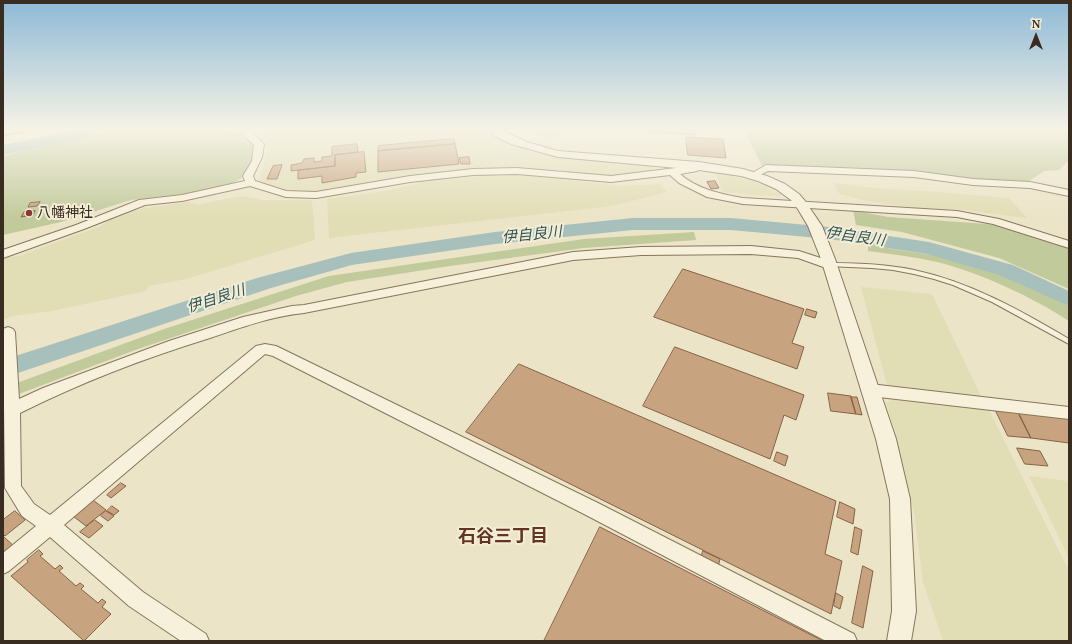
<!DOCTYPE html>
<html>
<head>
<meta charset="utf-8">
<style>
	body { margin:0 }
	#map { position:relative; width:1072px; height:644px; overflow:hidden; background:#ece4c7; font-family:"Noto Serif",serif }
	canvas { display:block }
	.frame { position:absolute; inset:0; border:4px solid #382d20; pointer-events:none }
	.north { position:absolute; left:1016px; top:16px; width:40px; height:40px; -webkit-text-stroke:3px #f4edd6; paint-order:stroke; rotate:0deg; font-size:11px; font-weight:700; line-height:16px; text-align:center; color:#382d20 }
	.north::after { content:''; display:block; margin:auto; width:14px; height:18px; background:#382d20; clip-path:polygon(50% 0,100% 100%,50% 72%,0 100%) }
</style>
</head>
<body>
<div id="map">
<canvas width="1072" height="644"></canvas>
<div class="frame"></div>
<div class="north">N</div>
</div>
<script>
const ctx = document.querySelector('canvas').getContext('2d');
ctx.lineJoin = 'round';
function paint(path, color) { ctx.fillStyle = color; ctx.fill(path, 'evenodd'); }
function strokePath(path, color, width, dash) { ctx.strokeStyle = color; ctx.lineWidth = width; ctx.lineCap = dash ? 'butt' : 'round'; ctx.setLineDash(dash || []); ctx.stroke(path); }
function label(font, color, halo, rows, align = 'center') {
  ctx.font = font + ' "Noto Serif","Noto Sans JP",serif'; ctx.lineWidth = 4; ctx.setLineDash([]); ctx.textBaseline = 'middle'; ctx.strokeStyle = halo; ctx.fillStyle = color; for (const [text, x, y, turn = 0] of rows) {
    ctx.save(); ctx.translate(x, y); ctx.rotate((+turn || 0) * Math.PI / 180); ctx.textAlign = isNaN(turn) ? turn : align; if (halo) ctx.strokeText(text, 0, 0); ctx.fillText(text, 0, 0); ctx.restore();
  }
}
paint(new Path2D(`
	M 264,129 L 479,129 L 485,130 L 514,145 L 537,153 L 563,158 L 653,165 L 652,172 L 613,177 L 560,170 L 522,169 L 443,172 L 322,192 L 301,192 L 272,188 L 258,182 L 268,150 L 259,132 Z
	M 516,129 L 571,129 L 558,137 L 547,139 Z
	M 715,172 L 753,181 L 781,194 L 781,196 L 755,195 L 723,192 Z
	M 482,176 L 531,176 L 619,186 L 660,184 L 667,192 L 612,206 L 329,238 L 327,199 L 385,191 L 424,182 Z
	M 834,183 L 883,189 L 927,191 L 1009,198 L 1027,218 L 964,210 L 916,208 L 872,202 L 839,194 Z
	M 242,196 L 263,200 L 312,200 L 315,240 L 186,279 L 148,286 L 146,291 L 52,311 L 12,316 L 3,320 L 3,258 L 19,256 L 101,226 L 122,212 L 186,202 L 199,204 Z
	M 861,287 L 932,294 L 982,398 L 887,385 Z
	M 893,400 L 989,410 L 1069,571 L 1069,641 L 943,641 L 923,582 L 914,512 L 898,442 L 886,403 Z
	M 1029,476 L 1069,481 L 1069,558 Z`), '#e1ddb5');
paint(new Path2D(`
	M 127,129 L 178,129 L 238,132 L 253,144 L 255,160 L 242,178 L 231,184 L 183,194 L 131,200 L 61,222 L 3,235 L 3,156 L 112,130 Z
	M 744,129 L 1069,129 L 1069,160 L 1059,170 L 1044,171 L 1029,181 L 994,182 L 762,166 Z
	M 853,210 L 888,217 L 987,224 L 1017,229 L 1069,248 L 1069,289 L 999,258 L 902,232 L 856,225 Z
	M 694,232 L 696,240 L 584,248 L 450,266 L 347,282 L 296,296 L 138,349 L 3,400 L 3,388 L 164,329 L 329,276 L 584,239 Z
	M 868,245 L 932,255 L 981,268 L 1021,281 L 1069,306 L 1069,321 C 1034,298 979,272 937,262 C 915,257 891,254 868,251 Z`), '#c1ca9b');
strokePath(new Path2D(`
	M 247,129 L 253,129`), '#6f8e89', 2.5);
paint(new Path2D(`
	M 80,129 L 102,129 C 96,139 19,151 3,155 L 3,145 Z
	M 633,218 L 731,218 L 829,227 L 929,242 L 1013,265 L 1069,291 L 1069,306 L 999,275 L 927,254 L 829,239 L 731,230 L 633,230 L 495,244 L 352,265 L 271,288 L 3,378 L 3,360 L 257,278 L 351,253 L 495,232 Z`), '#a8c0bb');
const building = new Path2D(`
	M 642,129 L 695,129 L 695,135 L 642,131 Z
	M 686,137 L 723,139 L 726,158 L 688,155 Z
	M 454,139 L 455,144 L 378,151 L 378,146 Z
	M 357,144 L 358,152 L 335,155 L 335,166 L 291,171 L 291,165 L 302,163 L 304,159 L 314,158 L 314,162 L 322,161 L 322,157 L 332,156 L 332,147 Z
	M 455,144 L 459,164 L 378,172 L 378,151 Z
	M 364,152 L 366,172 L 356,173 L 356,177 L 322,183 L 322,176 L 298,179 L 298,170 L 335,166 L 335,155 Z
	M 469,157 L 470,164 L 461,164 L 459,158 Z
	M 282,165 L 277,179 L 267,179 L 273,166 Z
	M 715,181 L 719,188 L 711,189 L 707,182 Z
	M 40,202 L 37,206 L 28,207 L 30,203 Z
	M 35,211 L 33,215 L 21,217 L 24,212 Z
	M 683,269 L 804,309 L 792,343 L 804,347 L 797,369 L 654,317 Z
	M 807,309 L 817,312 L 815,318 L 805,315 Z
	M 675,347 L 804,395 L 796,420 L 784,415 L 770,459 L 643,406 Z
	M 519,364 L 836,501 L 825,554 L 842,561 L 831,614 L 466,432 Z
	M 828,393 L 851,396 L 856,414 L 831,411 Z
	M 851,397 L 857,397 L 862,415 L 856,414 Z
	M 995,409 L 1018,412 L 1031,438 L 1008,436 Z
	M 1018,412 L 1069,418 L 1069,443 L 1031,438 Z
	M 1017,448 L 1040,451 L 1048,466 L 1025,464 Z
	M 777,452 L 788,456 L 785,466 L 774,461 Z
	M 121,483 L 126,486 L 111,498 L 107,495 Z
	M 89,497 L 106,510 L 86,526 L 69,513 Z
	M 840,502 L 855,509 L 853,524 L 837,517 Z
	M 112,506 L 119,511 L 114,515 L 107,511 Z
	M 15,511 L 25,520 L 5,536 L 3,534 L 3,520 Z
	M 106,511 L 114,516 L 108,521 L 101,516 Z
	M 95,520 L 103,526 L 89,538 L 80,532 Z
	M 600,527 L 823,641 L 544,641 Z
	M 855,527 L 862,530 L 858,555 L 851,552 Z
	M 4,537 L 16,548 L 3,558 L 3,538 Z
	M 39,550 L 43,554 L 40,556 L 55,569 L 60,565 L 63,568 L 59,571 L 76,586 L 80,583 L 84,586 L 81,589 L 98,603 L 102,599 L 106,602 L 102,607 L 111,614 L 84,641 L 11,576 L 28,562 L 27,560 Z
	M 703,551 L 720,559 L 718,567 L 701,558 Z
	M 863,566 L 873,571 L 863,628 L 852,623 Z
	M 836,593 L 843,597 L 840,609 L 834,606 Z`);
paint(building, '#c8a37f');
strokePath(building, '#846245', 1);
const service = new Path2D(`
	M 829,263 C 857,263 886,264 914,270 C 970,282 1020,310 1069,339 L 1069,344 L 992,302 L 953,285 L 934,279 L 914,274 L 893,270 L 872,268 L 827,266 L 826,265 L 827,264 Z`);
const minor = new Path2D(`
	M 243,129 L 251,129 L 251,131 L 264,144 L 262,157 L 253,176 L 255,181 L 286,191 L 316,192 L 410,176 L 473,169 L 517,168 L 611,176 L 692,166 L 699,163 L 704,166 L 697,171 L 680,174 C 697,189 721,194 743,198 L 957,211 L 999,219 L 1069,241 L 1069,248 L 993,224 L 957,217 L 743,204 L 707,197 L 679,183 L 670,175 L 611,182 L 517,174 L 473,175 L 410,182 L 316,198 L 286,197 L 250,186 L 182,201 L 145,205 L 84,229 L 3,258 L 3,250 L 76,225 L 139,200 L 182,195 L 245,181 L 243,176 L 252,161 L 254,145 L 243,134 L 242,132 Z
	M 766,165 L 914,171 L 973,179 L 1030,182 L 1069,190 L 1069,196 L 1030,188 L 973,185 L 914,177 L 768,171 L 752,179 L 747,176 Z
	M 751,246 L 799,251 L 833,262 L 835,265 L 833,268 L 829,269 L 798,258 L 751,254 L 641,255 L 573,260 L 304,313 C 272,316 240,328 210,338 C 145,358 80,383 20,413 L 21,486 L 34,504 L 50,515 L 256,346 L 265,344 L 276,346 L 598,503 L 854,634 L 857,641 L 826,641 L 586,515 L 273,356 L 265,354 L 64,525 L 143,592 L 206,634 L 209,641 L 181,641 L 129,606 L 50,537 L 9,571 L 3,574 L 3,553 L 36,526 L 22,516 L 5,488 L 3,329 L 8,327 L 13,329 L 15,332 L 19,399 L 43,388 L 169,341 L 243,317 L 292,306 L 304,305 L 573,252 L 641,247 Z
	M 870,384 L 1069,407 L 1069,419 L 870,396 L 865,394 L 863,390 L 865,386 Z`);
const tertiary = new Path2D(`
	M 487,129 L 499,129 L 527,142 L 558,151 L 699,162 L 743,169 L 767,176 L 785,184 L 799,194 L 805,201 L 822,226 L 835,259 L 896,439 L 910,499 L 916,611 L 911,641 L 887,641 L 892,611 L 890,499 L 876,439 L 821,259 L 808,226 L 796,206 L 791,200 L 776,189 L 758,181 L 741,176 L 699,170 L 558,157 L 511,144 L 495,136 Z`);
const primary = new Path2D(`
	M 3,129 L 23,129 L 21,132 L 3,135 Z`);
strokePath(service, '#87765d', 2);
strokePath(minor, '#87765d', 2);
strokePath(tertiary, '#87765d', 2);
strokePath(primary, '#554431', 2);
paint(service, '#f7f0da');
paint(minor, '#f7f0da');
paint(tertiary, '#f7f0da');
paint(primary, '#ecdaa2');
const sky = ctx.createLinearGradient(0, 0, 0, 219);
sky.addColorStop(0, '#8eb9d6');
sky.addColorStop(0.59, '#f6f3e6');
sky.addColorStop(1, '#f6f3e600');
ctx.fillStyle = sky;
ctx.fillRect(0, 0, 1072, 219);
for (const [x, y, r, color] of [
	[29,213,4,"#923731"]
]) { const dot = new Path2D(); dot.arc(x, y, r, 0, 2 * Math.PI); ctx.fillStyle = color; ctx.fill(dot); strokePath(dot, '#f4edd6', 1.5); }
label('14px', '#382d20', '#f4edd6', [
	["八幡神社",37,213]
], 'left');
label('italic 15px', '#305657', '#f4edd6', [
	["伊自良川",532,235,-6],
	["伊自良川",855,237,8],
	["伊自良川",216,299,-18]
]);
label('bold 18px', '#623422', '#f4edd6', [
	["石谷三丁目",503,537]
]);
</script>
</body>
</html>
